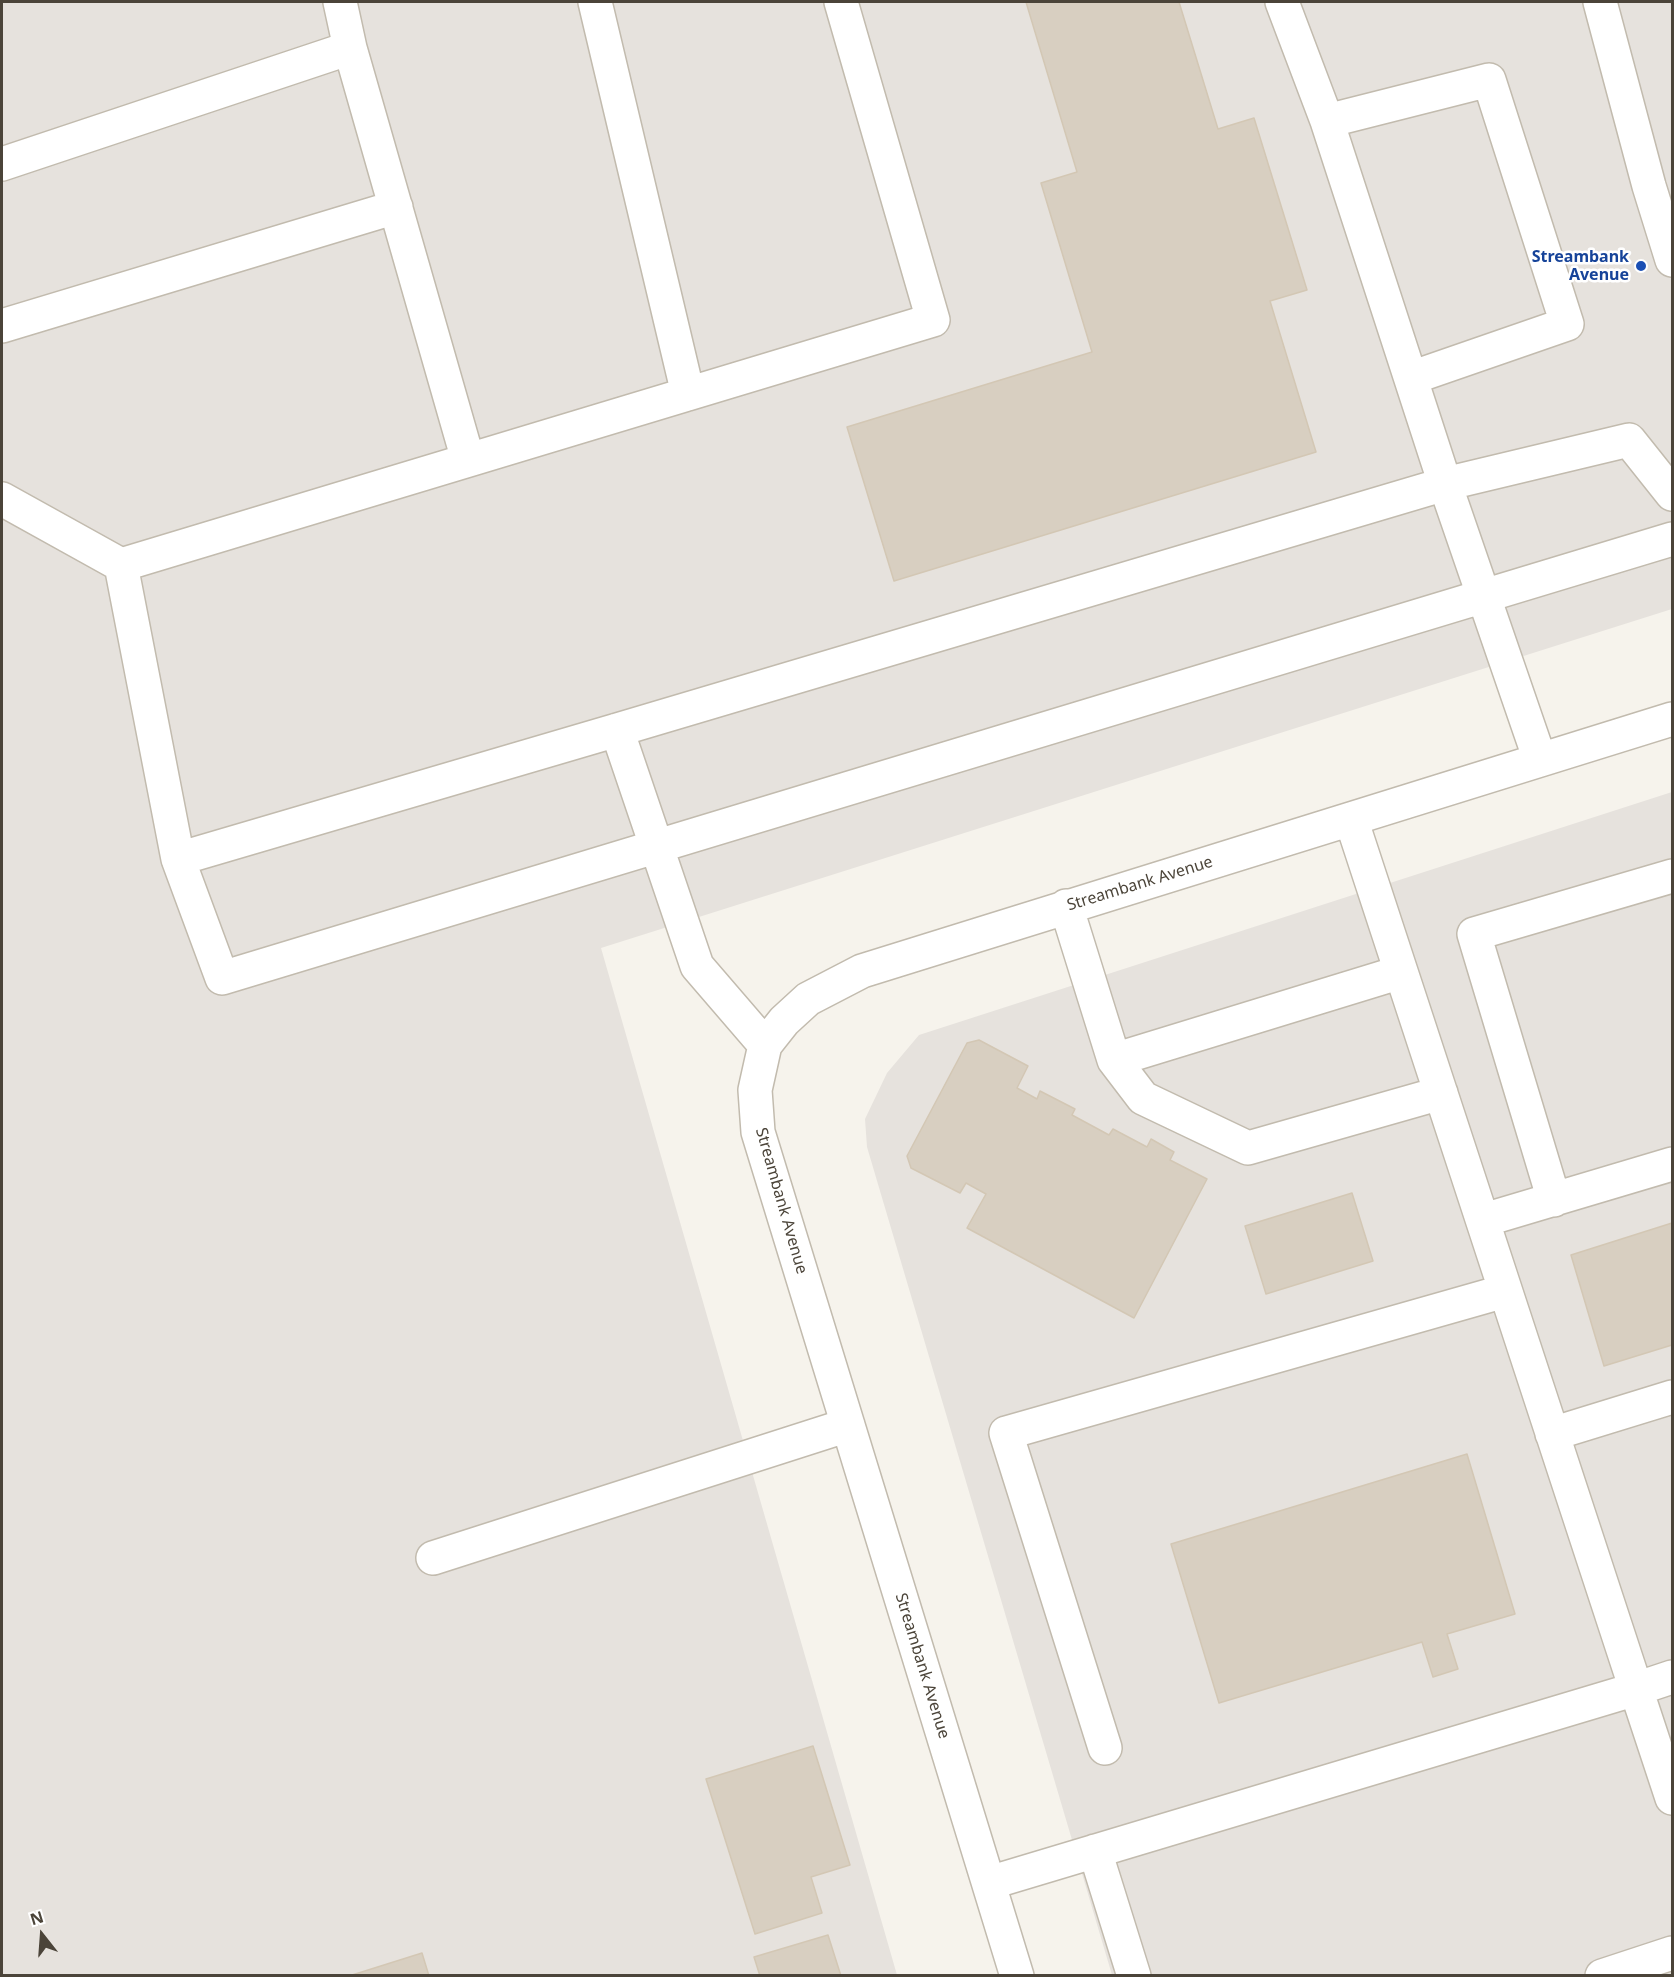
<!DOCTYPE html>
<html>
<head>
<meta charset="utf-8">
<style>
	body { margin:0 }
	#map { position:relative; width:1674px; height:1977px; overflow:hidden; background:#f6f3ec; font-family:"Noto Sans",sans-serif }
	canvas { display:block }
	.frame { position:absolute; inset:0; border:3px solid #4b4439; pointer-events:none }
	.north { position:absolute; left:12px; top:1905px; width:60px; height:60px; -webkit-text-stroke:4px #fff; paint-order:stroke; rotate:343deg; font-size:16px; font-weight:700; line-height:24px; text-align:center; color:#4b4439 }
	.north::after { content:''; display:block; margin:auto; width:21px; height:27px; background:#4b4439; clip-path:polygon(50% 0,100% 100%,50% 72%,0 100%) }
</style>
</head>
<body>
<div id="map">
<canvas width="1674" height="1977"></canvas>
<div class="frame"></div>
<div class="north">N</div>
</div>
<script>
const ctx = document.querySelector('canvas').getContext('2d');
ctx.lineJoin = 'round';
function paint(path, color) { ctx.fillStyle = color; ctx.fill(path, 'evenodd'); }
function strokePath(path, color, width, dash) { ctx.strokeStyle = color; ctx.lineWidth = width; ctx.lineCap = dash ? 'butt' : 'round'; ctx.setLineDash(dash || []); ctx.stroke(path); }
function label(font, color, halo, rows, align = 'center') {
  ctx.font = font + ' "Noto Sans",sans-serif'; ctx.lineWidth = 5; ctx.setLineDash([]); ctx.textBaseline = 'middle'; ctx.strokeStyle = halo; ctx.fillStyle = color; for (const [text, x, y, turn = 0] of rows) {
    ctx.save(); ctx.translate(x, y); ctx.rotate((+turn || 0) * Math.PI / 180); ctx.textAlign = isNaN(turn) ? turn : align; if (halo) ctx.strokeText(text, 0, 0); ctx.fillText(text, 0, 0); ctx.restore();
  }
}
paint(new Path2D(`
	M 2,2 L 1672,2 L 1672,609 L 601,948 L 897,1975 L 2,1976 Z
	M 1672,792 L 1672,1975 L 1112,1975 L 867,1147 L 865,1119 L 887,1073 L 919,1035 Z`), '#e6e2dd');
const building = new Path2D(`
	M 1026,2 L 1179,2 L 1218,129 L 1254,118 L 1307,290 L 1270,301 L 1316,452 L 894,581 L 847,427 L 1092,352 L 1041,183 L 1077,172 Z
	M 979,1040 L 1028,1066 L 1017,1088 L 1037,1099 L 1040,1091 L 1075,1109 L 1072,1115 L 1109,1135 L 1113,1129 L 1147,1147 L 1151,1139 L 1174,1152 L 1170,1160 L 1207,1179 L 1134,1318 L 967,1228 L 986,1194 L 966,1183 L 960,1193 L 911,1168 L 907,1156 L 967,1043 Z
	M 1352,1193 L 1373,1261 L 1266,1294 L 1245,1226 Z
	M 1672,1223 L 1672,1345 L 1604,1366 L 1571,1255 Z
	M 1467,1454 L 1515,1614 L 1447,1634 L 1458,1669 L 1433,1677 L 1422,1642 L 1219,1703 L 1171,1544 Z
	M 813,1746 L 850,1865 L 811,1877 L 822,1913 L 755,1934 L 706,1779 Z
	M 828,1935 L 841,1976 L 760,1976 L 754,1957 Z
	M 422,1953 L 429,1976 L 349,1976 Z`);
paint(building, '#d8cfc1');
strokePath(building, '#d3c7b4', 1.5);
const minor = new Path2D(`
	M 595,2 L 688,394
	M 1282,2 L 1327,121
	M 1600,2 L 1649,186 L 1672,260
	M 350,48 L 468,460
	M 2,164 L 350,48 L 340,2
	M 2,326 L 396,207
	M 1411,378 L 1567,324 L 1489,80 L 1327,121 L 1445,484 L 1629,440 L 1672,494
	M 2,499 L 121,565
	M 617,730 L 178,859 L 222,978 L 1672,539
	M 178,859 L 121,565 L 933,320 L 841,2
	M 1066,906 L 1114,1060 L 1143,1098 L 1248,1148 L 1441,1093
	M 765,1045 L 697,966 L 617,730 L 1445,484 L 1540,760
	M 1114,1060 L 1401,972
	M 1554,1200 L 1474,934 L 1672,876
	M 1484,1220 L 1672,1164
	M 1552,1434 L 1672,1397
	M 433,1558 L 848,1425
	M 1672,1677 L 1636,1689 L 1672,1798
	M 1105,1748 L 1006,1433 L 1505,1291
	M 1095,1851 L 1134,1976
	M 989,1883 L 1636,1689 L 1351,819
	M 1017,1976 L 758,1132 L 755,1090 L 765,1045 L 784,1021 L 808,999 L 862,971 L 1672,719
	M 1602,1976 L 1672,1953`);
strokePath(minor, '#c2bbae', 36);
strokePath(minor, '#fff', 33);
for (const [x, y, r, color] of [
	[1641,266,6,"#1a4fb4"]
]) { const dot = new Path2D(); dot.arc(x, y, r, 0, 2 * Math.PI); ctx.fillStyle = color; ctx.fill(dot); strokePath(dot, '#fff', 2); }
label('bold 16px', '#164399', '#fff', [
	["Streambank",1629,257],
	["Avenue",1629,275]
], 'right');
label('16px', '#4b4439', '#fff', [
	["Streambank Avenue",1140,884,-17],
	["Streambank Avenue",781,1201,74],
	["Streambank Avenue",922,1666,73]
]);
</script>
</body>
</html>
